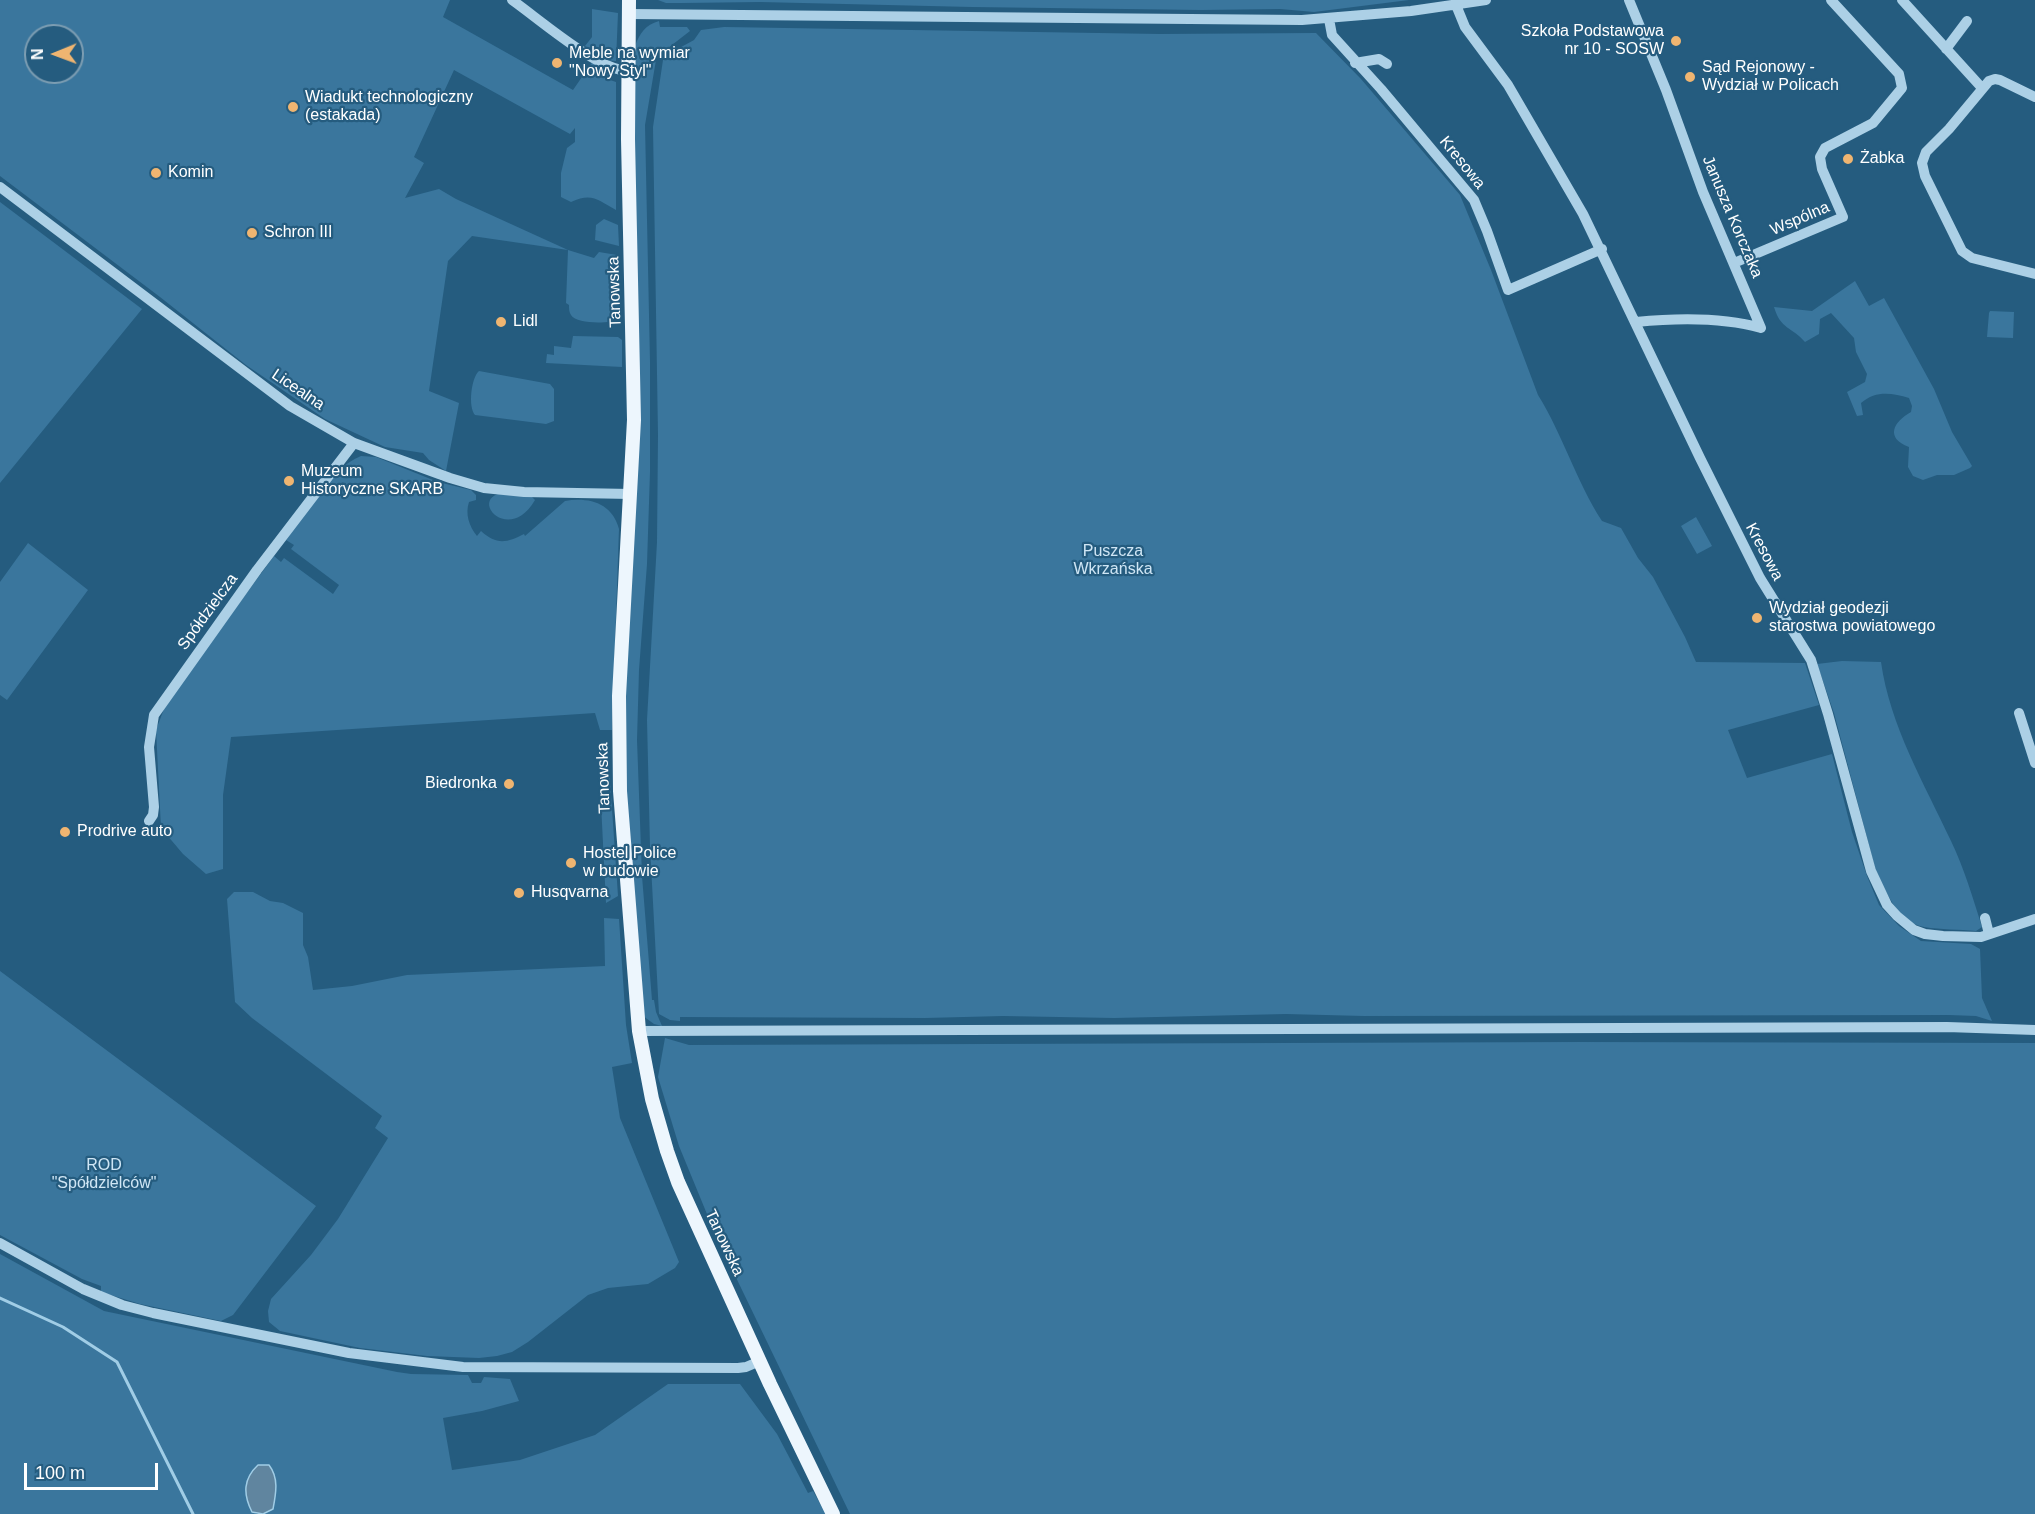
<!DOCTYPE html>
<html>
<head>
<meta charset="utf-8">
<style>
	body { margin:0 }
	#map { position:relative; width:2035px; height:1514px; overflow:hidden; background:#255c7f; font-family:Arial,sans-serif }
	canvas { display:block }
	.north { position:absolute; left:24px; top:24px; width:60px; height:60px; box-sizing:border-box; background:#255c7f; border:2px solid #7c9db2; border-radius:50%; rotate:269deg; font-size:16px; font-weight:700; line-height:24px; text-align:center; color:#fff }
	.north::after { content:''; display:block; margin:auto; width:21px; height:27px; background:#efb571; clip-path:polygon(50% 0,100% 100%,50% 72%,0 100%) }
	.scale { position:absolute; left:24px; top:1463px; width:134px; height:27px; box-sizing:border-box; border:3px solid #fff; border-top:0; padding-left:8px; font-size:18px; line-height:21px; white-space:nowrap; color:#fff; -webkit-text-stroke:4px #255c7f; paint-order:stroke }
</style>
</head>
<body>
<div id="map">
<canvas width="2035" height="1514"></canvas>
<div class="north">N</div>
<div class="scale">100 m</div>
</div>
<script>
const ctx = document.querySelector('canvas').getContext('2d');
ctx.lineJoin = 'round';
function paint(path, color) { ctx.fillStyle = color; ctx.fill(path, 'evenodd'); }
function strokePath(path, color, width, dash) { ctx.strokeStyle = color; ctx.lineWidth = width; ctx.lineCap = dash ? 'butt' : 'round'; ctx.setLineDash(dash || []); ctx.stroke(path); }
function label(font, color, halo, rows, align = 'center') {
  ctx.font = font + ' Arial,sans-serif'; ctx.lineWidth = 4.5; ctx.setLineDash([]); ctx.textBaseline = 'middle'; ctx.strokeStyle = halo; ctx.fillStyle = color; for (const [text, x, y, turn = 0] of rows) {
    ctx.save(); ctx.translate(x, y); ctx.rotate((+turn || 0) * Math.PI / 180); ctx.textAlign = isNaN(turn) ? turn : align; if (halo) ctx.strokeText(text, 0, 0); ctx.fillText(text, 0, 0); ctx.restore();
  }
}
paint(new Path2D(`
	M 0,0 L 450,0 L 443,17 L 573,90 L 593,61 L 612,73 L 610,80 L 616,82 L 616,210 C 598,200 592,192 571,202 L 561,197 L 561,173 L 567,148 L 575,142 L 575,128 L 570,134 L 454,70 L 414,157 L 424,163 L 405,198 L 439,189 L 456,199 L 568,250 L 594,258 L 599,252 L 617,255 L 619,256 L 621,320 C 610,323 577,325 571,315 C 569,312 569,309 569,305 L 566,303 L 568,250 L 472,236 L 448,261 L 429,391 L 459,403 L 446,471 L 429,460 L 423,453 L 385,447 L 325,419 L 246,365 L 160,297 L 0,176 ZM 36,36 L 72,36 L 72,72 L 36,72 Z
	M 658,0 L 1409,0 L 1314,12 L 1280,9 L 1201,10 L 972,7 L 760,2 L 682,3 L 666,3 Z
	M 592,9 L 618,13 L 616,61 L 605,60 L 585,46 L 592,37 Z
	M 659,21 L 660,27 L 687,27 L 690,31 L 659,55 L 656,60 L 645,125 L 650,362 L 650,472 L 647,564 L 639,670 L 637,740 L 642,876 L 652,1000 L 654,1000 L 656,1012 L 662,1026 L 654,1024 L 643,1016 L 622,759 L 635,46 C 640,33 645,25 659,21 Z
	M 724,27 L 1160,34 L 1316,33 L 1361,79 L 1460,195 L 1491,270 L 1538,395 C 1563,435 1576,481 1602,521 L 1621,528 L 1638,558 L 1653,577 L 1685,637 L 1696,662 L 1805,663 L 1819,705 L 1728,730 L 1747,778 L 1832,754 L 1852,832 L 1867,876 L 1879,905 L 1899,926 L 1921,941 L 1971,944 L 1980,949 L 1982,998 L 1992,1021 L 1976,1016 L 1949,1015 L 1364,1016 L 1286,1014 L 1114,1018 L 1003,1016 L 925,1018 L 680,1017 L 680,1021 L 670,1020 L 659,1014 L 650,847 L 647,720 L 657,542 L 658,435 L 653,127 L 663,60 L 672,52 L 694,40 L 701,30 Z
	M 0,202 L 142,309 L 0,483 Z
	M 604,219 L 618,225 L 619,246 L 595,240 L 596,225 Z
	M 1855,281 L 1869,306 L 1884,298 L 1934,389 L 1952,432 L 1972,466 L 1970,468 L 1954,475 L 1937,475 L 1923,480 L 1913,476 L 1908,467 L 1909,447 C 1885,438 1893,422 1911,412 L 1912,406 L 1909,398 C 1892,393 1876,390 1861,403 L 1863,415 L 1857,416 L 1847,392 L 1865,382 L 1867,374 L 1856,352 L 1854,338 L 1831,313 L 1820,319 L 1819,334 L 1805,342 C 1791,326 1781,330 1774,307 L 1812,311 Z
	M 1990,311 L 2014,312 L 2013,338 L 1987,337 L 1989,313 Z
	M 573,336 L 618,337 L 622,340 L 622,367 L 546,363 L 547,354 L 554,355 L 554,346 L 571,348 Z
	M 479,371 L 550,384 L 554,389 L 554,421 L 546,424 L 475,415 C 468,407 471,378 479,371 Z
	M 361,456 L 376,457 L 438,482 L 471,490 L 476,495 L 476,500 L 469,502 C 465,514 469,526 477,536 L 481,531 C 496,545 507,543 524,534 L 525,536 L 565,501 C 589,497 612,503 619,529 L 612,730 L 600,730 L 595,713 L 231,737 L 223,795 L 223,869 L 206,874 L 183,854 L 161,828 L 156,730 L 167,701 L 274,556 L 281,562 L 284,558 L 333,594 L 339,585 L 291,549 L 294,545 L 286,540 C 308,509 326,471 361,456 Z
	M 502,493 L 531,496 L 535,500 C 509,545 468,499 502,493 Z
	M 1696,517 L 1712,546 L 1697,554 L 1681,526 Z
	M 28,543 L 88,590 L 7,700 L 0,695 L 0,582 Z
	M 1842,661 L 1881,662 C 1890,726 1924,783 1951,841 C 1964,868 1973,898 1982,927 L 1976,931 C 1959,929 1941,930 1924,927 C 1897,922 1885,890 1875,868 L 1834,713 L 1817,664 Z
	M 604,763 L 609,765 L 618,896 L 606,903 L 599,764 Z
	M 234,892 L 253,892 L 270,901 L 283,903 L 303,913 L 303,945 L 308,957 L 313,990 L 352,986 L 407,975 L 605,966 L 604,918 L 619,919 L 626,1025 L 632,1063 L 612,1067 L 620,1118 L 679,1262 L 675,1268 L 648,1284 L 608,1288 L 588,1295 L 528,1342 L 512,1352 L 497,1356 L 479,1358 L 427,1356 L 360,1348 L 280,1331 L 269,1322 L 268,1311 L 271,1299 L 311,1255 L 338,1219 L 388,1138 L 375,1128 L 382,1116 L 252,1018 L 235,1002 L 227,899 Z
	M 0,971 L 316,1206 L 233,1315 L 221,1321 L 140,1304 L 101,1292 L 101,1286 L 82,1279 L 0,1235 Z
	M 665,1038 L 689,1045 L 1578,1042 L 2035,1043 L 2035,1514 L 850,1514 L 716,1236 L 679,1146 L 658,1077 Z
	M 0,1254 L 104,1311 L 397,1372 L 411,1374 L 468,1375 L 472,1383 L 481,1383 L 484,1377 L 510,1379 L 519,1401 L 482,1411 L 443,1418 L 452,1470 L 520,1460 L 595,1435 L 668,1384 L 740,1384 L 777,1434 L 808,1493 L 813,1491 L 826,1514 L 263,1514 L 273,1509 L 252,1512 L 258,1514 L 0,1514 Z`), '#3a769d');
const water = new Path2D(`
	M 258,1465 L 269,1465 C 279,1478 276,1493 273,1509 L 263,1514 L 252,1512 C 243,1494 243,1479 258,1465 Z`);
paint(water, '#60859f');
strokePath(water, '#a0cde6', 1.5);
strokePath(new Path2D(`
	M 0,1298 L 63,1327 L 117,1362 L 193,1514`), '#a0cde6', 3);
strokePath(new Path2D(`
	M 512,0 C 539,19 597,70 628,71
	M 1629,0 L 1666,90 L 1703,192 L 1761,328
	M 1902,0 L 1982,88
	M 1456,5 L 1465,27 L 1508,85 L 1583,214 L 1700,458 L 1760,578 L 1811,660 L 1828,714 L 1871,871 L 1887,905 L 1897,916 L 1914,930 L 1925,934 L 1943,936 L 1981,937 L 2035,919
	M 629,14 L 1302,20 L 1411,11 L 1486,0
	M 1329,19 L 1332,35 L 1381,89 L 1474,200 L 1487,231 L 1508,290 L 1602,249
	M 1946,49 L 1967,21
	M 1355,63 L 1379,59 L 1387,64
	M 2035,97 L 2000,80 L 1995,79 L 1989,81 L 1949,129 L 1926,152 L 1922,163 L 1925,176 L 1962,251 L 1972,258 L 2035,274
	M 0,187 L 290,406 L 354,443 L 450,478 L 484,488 L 524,492 L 631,494
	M 1734,263 L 1843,217 L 1822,169 L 1820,157 L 1825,148 L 1873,123 L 1902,88 L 1899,74 L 1831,0
	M 1636,322 C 1676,318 1722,317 1761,328
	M 2019,713 L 2035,763
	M 149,821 L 153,815 L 154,807 L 149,747 L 154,715 L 257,570 L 354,443
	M 1985,918 L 1989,934
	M 639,1031 L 1947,1027 L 2035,1030
	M 0,1243 L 83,1289 L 122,1305 L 153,1313 L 349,1353 L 463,1367 L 738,1368 L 746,1367 L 760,1361`), '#acd0e6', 10);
strokePath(new Path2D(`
	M 629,0 L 628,139 L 634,420 L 619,696 L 620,791 L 639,1031 L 652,1099 L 667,1151 L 678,1182 L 770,1384 L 833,1514`), '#edf6fd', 14);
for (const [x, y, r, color] of [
	[1676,41,6,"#efb571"],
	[557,63,6,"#efb571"],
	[1690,77,6,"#efb571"],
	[293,107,6,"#efb571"],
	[1848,159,6,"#efb571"],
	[156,173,6,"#efb571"],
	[252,233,6,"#efb571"],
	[501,322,6,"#efb571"],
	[289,481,6,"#efb571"],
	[1757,618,6,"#efb571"],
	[509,784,6,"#efb571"],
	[65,832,6,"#efb571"],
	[571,863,6,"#efb571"],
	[519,893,6,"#efb571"]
]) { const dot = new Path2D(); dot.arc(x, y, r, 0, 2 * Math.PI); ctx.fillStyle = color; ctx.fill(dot); strokePath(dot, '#255c7f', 2); }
label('16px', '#fff', '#255c7f', [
	["Szkoła Podstawowa",1664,32,"right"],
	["nr 10 - SOSW",1664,50,"right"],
	["Meble na wymiar",569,54],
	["\"Nowy Styl\"",569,72],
	["Sąd Rejonowy -",1702,68],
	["Wydział w Policach",1702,86],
	["Wiadukt technologiczny",305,98],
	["(estakada)",305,116],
	["Żabka",1860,159],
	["Komin",168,173],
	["Schron III",264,233],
	["Lidl",513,322],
	["Muzeum",301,472],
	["Historyczne SKARB",301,490],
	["Wydział geodezji",1769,609],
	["starostwa powiatowego",1769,627],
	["Biedronka",497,784,"right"],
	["Prodrive auto",77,832],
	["Hostel Police",583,854],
	["w budowie",583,872],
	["Husqvarna",531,893]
], 'left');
label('16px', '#fff', '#255c7f', [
	["Kresowa",1462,163,51],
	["Janusza Korczaka",1732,217,67],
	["Wspólna",1800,219,-23],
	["Tanowska",615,292,-92],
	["Licealna",298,390,34],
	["Kresowa",1764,552,62],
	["Spółdzielcza",208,612,-54],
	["Tanowska",604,778,-92],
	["Tanowska",724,1243,65]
]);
label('16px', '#cfe6f5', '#255c7f', [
	["Puszcza",1113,552],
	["Wkrzańska",1113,570],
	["ROD",104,1166],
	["\"Spółdzielców\"",104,1184]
]);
</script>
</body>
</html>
